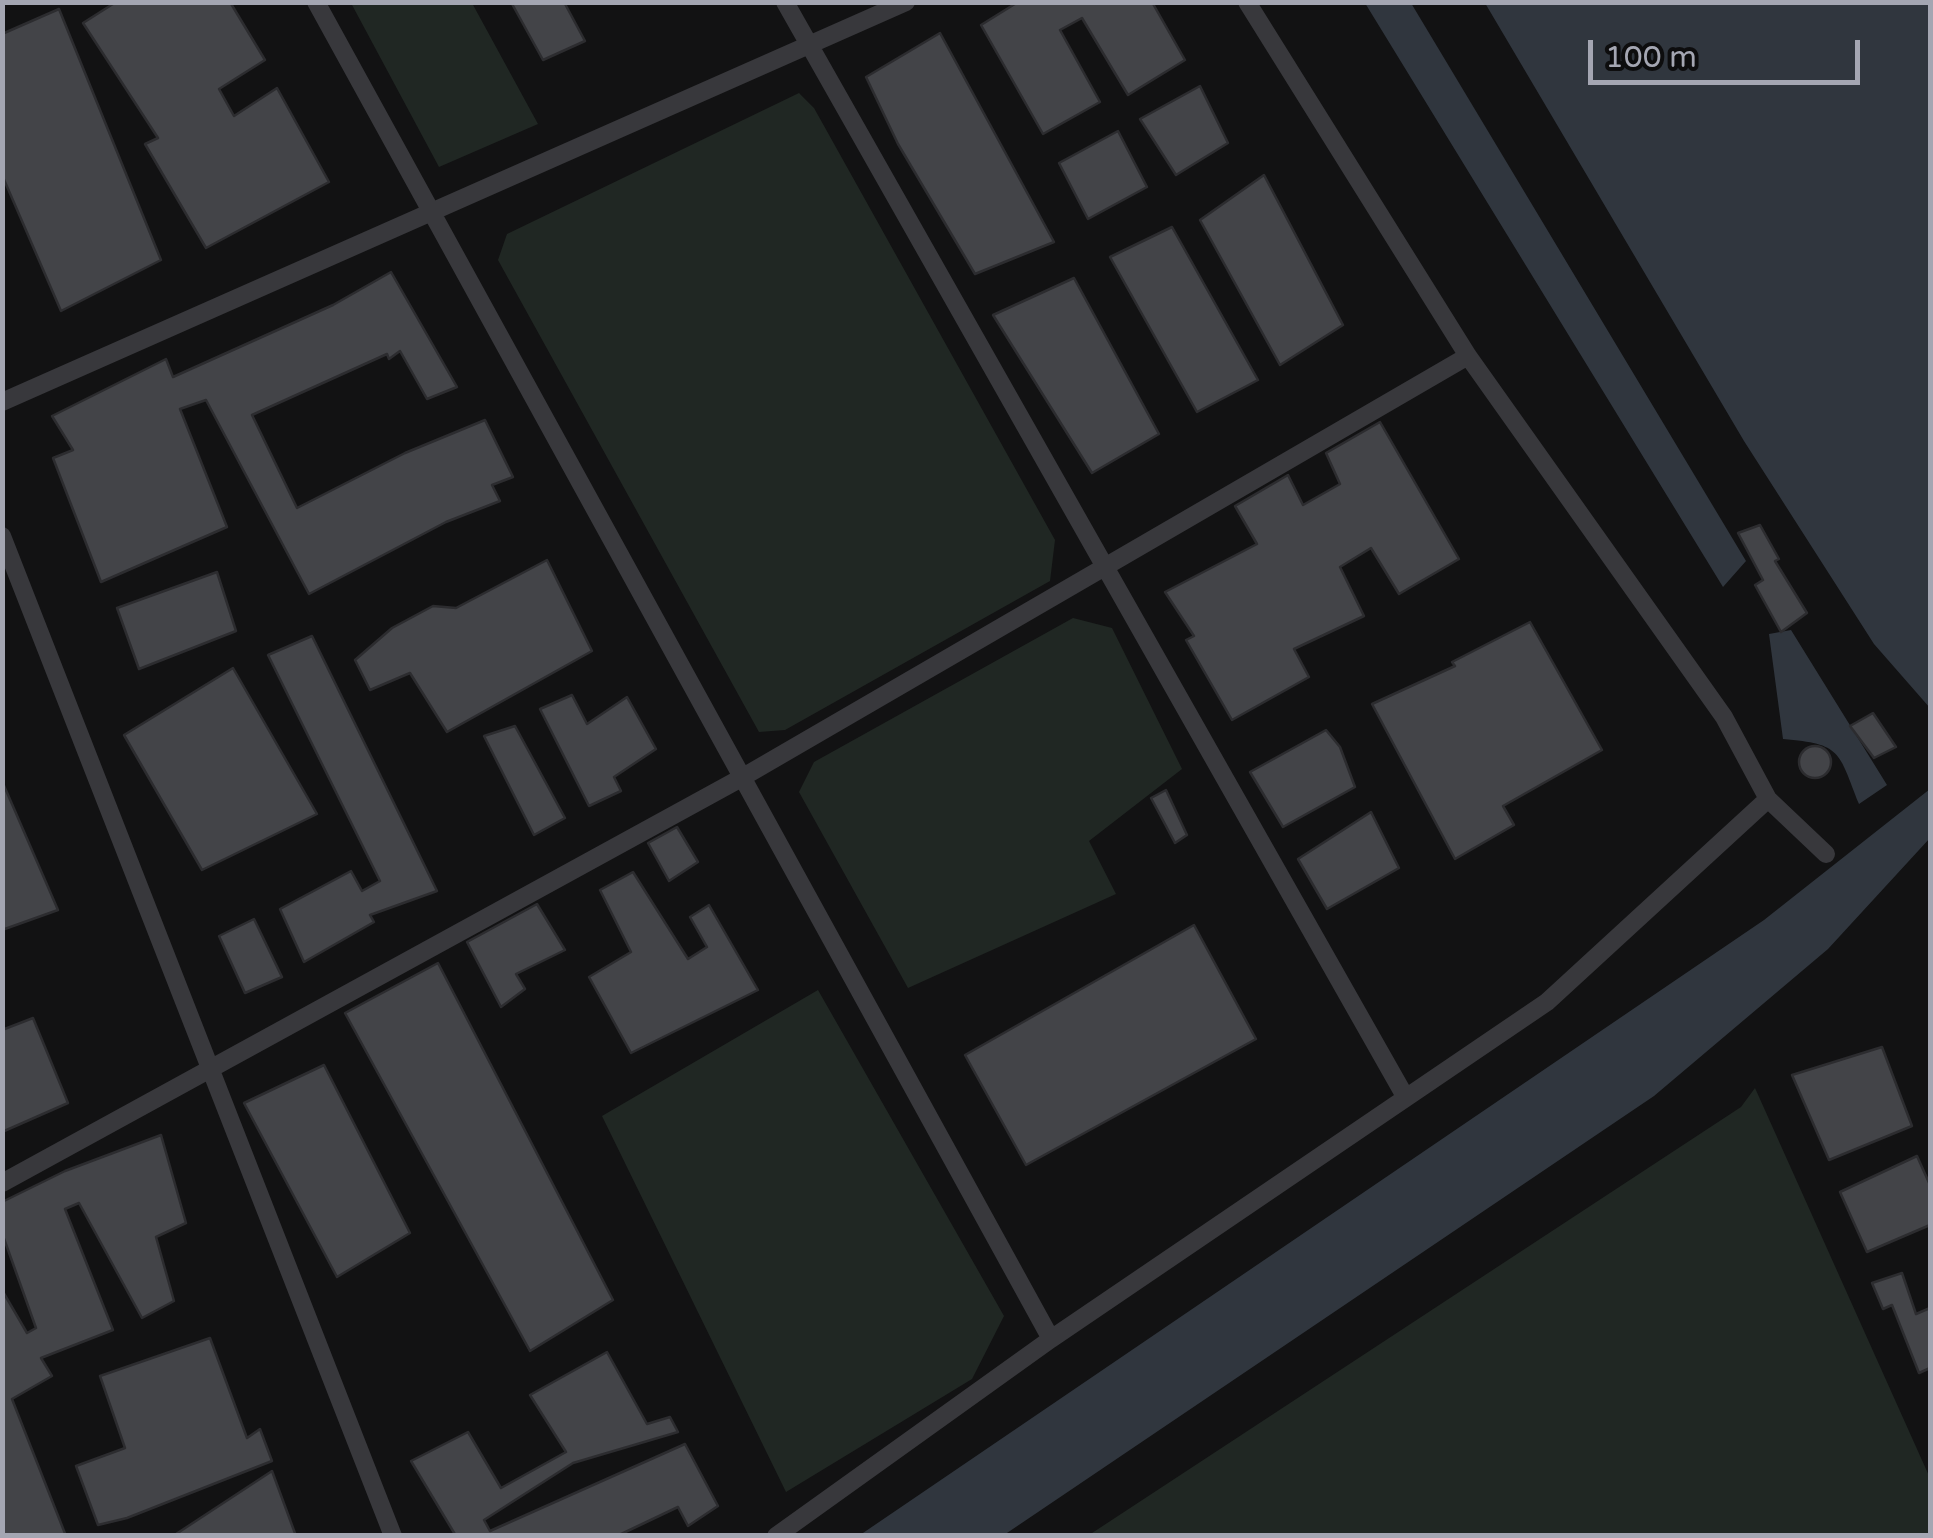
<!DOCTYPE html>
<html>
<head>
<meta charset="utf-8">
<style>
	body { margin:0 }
	#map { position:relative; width:1933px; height:1538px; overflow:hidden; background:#121213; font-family:"Varela Round",sans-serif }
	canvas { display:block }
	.frame { position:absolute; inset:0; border:5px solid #a4a6b2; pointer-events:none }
	.scale { position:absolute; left:1588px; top:40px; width:272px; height:45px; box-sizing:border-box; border:5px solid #a4a6b2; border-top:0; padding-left:12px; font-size:30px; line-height:35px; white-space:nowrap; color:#a4a6b2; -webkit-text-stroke:8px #0d0d0e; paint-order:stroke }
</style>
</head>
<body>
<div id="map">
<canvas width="1933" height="1538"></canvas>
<div class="frame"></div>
<div class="scale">100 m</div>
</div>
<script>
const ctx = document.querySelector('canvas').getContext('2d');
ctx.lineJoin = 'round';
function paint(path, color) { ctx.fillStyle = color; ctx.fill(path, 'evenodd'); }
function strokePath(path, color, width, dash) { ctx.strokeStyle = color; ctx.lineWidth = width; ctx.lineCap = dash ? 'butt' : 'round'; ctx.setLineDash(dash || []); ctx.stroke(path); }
paint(new Path2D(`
	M 351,3 L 472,3 L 538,124 L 439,167 Z
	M 799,93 L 814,108 L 1055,540 L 1050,581 L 785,730 L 759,732 L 498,260 L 507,234 Z
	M 1073,618 L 1112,628 L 1182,769 L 1089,841 L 1116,894 L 908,988 L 799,792 L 814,762 Z
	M 818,990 L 1004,1316 L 972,1379 L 786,1492 L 602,1116 Z
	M 1755,1088 L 1930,1478 L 1930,1535 L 1089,1535 L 1741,1107 Z`), '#202723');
paint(new Path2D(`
	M 1365,3 L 1411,3 L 1746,561 L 1723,587 Z
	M 1485,3 L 1930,3 L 1930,708 L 1874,644 L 1744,441 Z
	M 1791,630 L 1887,785 L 1859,804 C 1838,751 1842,744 1783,739 L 1769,634 Z
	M 1930,789 L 1930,838 L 1828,949 L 1654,1096 L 1004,1535 L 860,1535 L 1764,920 Z`), '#30363e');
const building = new Path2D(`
	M 116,2 L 230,2 L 265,60 L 219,89 L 234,116 L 277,88 L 329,182 L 206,248 L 145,144 L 158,138 L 83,23 Z
	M 511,2 L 564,2 L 585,41 L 543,60 Z
	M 1018,2 L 1152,2 L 1185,60 L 1128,95 L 1082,18 L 1060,30 L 1100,102 L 1043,134 L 981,25 Z
	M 59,9 L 161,260 L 61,311 L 2,175 L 2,34 Z
	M 940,33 L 1054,242 L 975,274 L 898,144 L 866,77 Z
	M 1200,86 L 1228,143 L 1176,175 L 1140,119 Z
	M 1118,131 L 1147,187 L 1088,219 L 1059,163 Z
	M 1264,175 L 1343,325 L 1280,365 L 1200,220 Z
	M 1172,227 L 1258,380 L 1197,412 L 1110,257 Z
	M 391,272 L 457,387 L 427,399 L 400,351 L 389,359 L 387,354 L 252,415 L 297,508 L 405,453 L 485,420 L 513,477 L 492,485 L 500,501 L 446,522 L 309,594 L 206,400 L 180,409 L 227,527 L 101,582 L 53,458 L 73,450 L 52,416 L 166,359 L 173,377 L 333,305 Z
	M 1074,278 L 1159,434 L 1092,473 L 993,315 Z
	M 1380,422 L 1459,559 L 1399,594 L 1371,548 L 1340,567 L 1364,616 L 1294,649 L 1309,677 L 1232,720 L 1186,640 L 1194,636 L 1165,592 L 1257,544 L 1235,506 L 1288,475 L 1303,505 L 1340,484 L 1326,453 Z
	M 1760,525 L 1779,559 L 1775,561 L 1807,613 L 1781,632 L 1755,585 L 1763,580 L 1738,533 Z
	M 547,560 L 592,651 L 447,732 L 410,673 L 370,690 L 355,660 L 392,628 L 433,606 L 456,608 Z
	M 217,572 L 236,631 L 139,669 L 117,608 Z
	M 1530,622 L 1602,750 L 1503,806 L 1514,825 L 1455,859 L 1372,704 L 1455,666 L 1452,662 Z
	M 312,636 L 437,891 L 370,915 L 374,922 L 304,962 L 280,909 L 351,871 L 362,891 L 380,881 L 268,655 Z
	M 233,668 L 317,814 L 202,870 L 124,735 Z
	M 572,695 L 587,724 L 627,697 L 656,749 L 614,777 L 621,791 L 589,806 L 540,709 Z
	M 1873,713 L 1896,747 L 1874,758 L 1850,726 Z
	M 515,726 L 565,818 L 534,835 L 484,736 Z
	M 1326,730 L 1340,747 L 1355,787 L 1283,827 L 1250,772 Z
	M1799 762a16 16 0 1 1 32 0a16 16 0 1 1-32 0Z
	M 2,781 L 58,910 L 2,930 Z
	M 1166,790 L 1187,835 L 1175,843 L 1151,798 Z
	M 1371,812 L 1399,868 L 1327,909 L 1298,859 Z
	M 677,827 L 698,862 L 669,881 L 648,843 Z
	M 633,872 L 688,959 L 707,947 L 690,917 L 709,905 L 758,990 L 631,1053 L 589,977 L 631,952 L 600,890 Z
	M 537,904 L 565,950 L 516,974 L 525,989 L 501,1007 L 467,942 Z
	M 254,919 L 282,977 L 245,993 L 219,936 Z
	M 1194,925 L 1256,1039 L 1026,1165 L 965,1055 Z
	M 438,963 L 613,1300 L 530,1351 L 345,1013 Z
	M 33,1018 L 68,1103 L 2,1132 L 2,1030 Z
	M 1882,1047 L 1912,1126 L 1829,1160 L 1792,1075 Z
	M 324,1065 L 410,1233 L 337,1277 L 244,1103 Z
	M 161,1135 L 186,1223 L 156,1237 L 174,1301 L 142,1318 L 79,1203 L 65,1209 L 113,1330 L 41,1358 L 52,1376 L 12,1399 L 66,1536 L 2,1536 L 2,1290 L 27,1333 L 36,1328 L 2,1233 L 2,1202 L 65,1171 Z
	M 1917,1156 L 1930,1185 L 1930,1225 L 1867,1252 L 1840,1192 Z
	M 1902,1273 L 1916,1314 L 1930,1308 L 1930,1368 L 1919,1373 L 1892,1305 L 1883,1309 L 1872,1283 Z
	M 210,1338 L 247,1438 L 260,1429 L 272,1461 L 127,1518 L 98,1525 L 76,1466 L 125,1448 L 100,1376 Z
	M 607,1352 L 647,1424 L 670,1417 L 678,1432 L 573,1463 L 484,1520 L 490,1531 L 685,1444 L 718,1506 L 688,1526 L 678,1507 L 617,1536 L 456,1536 L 411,1461 L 468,1432 L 501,1488 L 566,1452 L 530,1395 Z
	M 272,1471 L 296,1536 L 173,1536 Z`);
paint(building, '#434448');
strokePath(building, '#2c2c2f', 2.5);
strokePath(new Path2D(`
	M 316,2 L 1051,1339
	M 785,2 L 1406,1098
	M 1247,2 L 1468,356 L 1724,717 L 1768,799 L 1826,854
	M 2,402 L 906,2
	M 2,536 L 393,1536
	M 2,1183 L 743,777 L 1468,356
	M 776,1536 L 1051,1339 L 1547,1002 L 1768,799`), '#38383c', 18);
</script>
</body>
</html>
